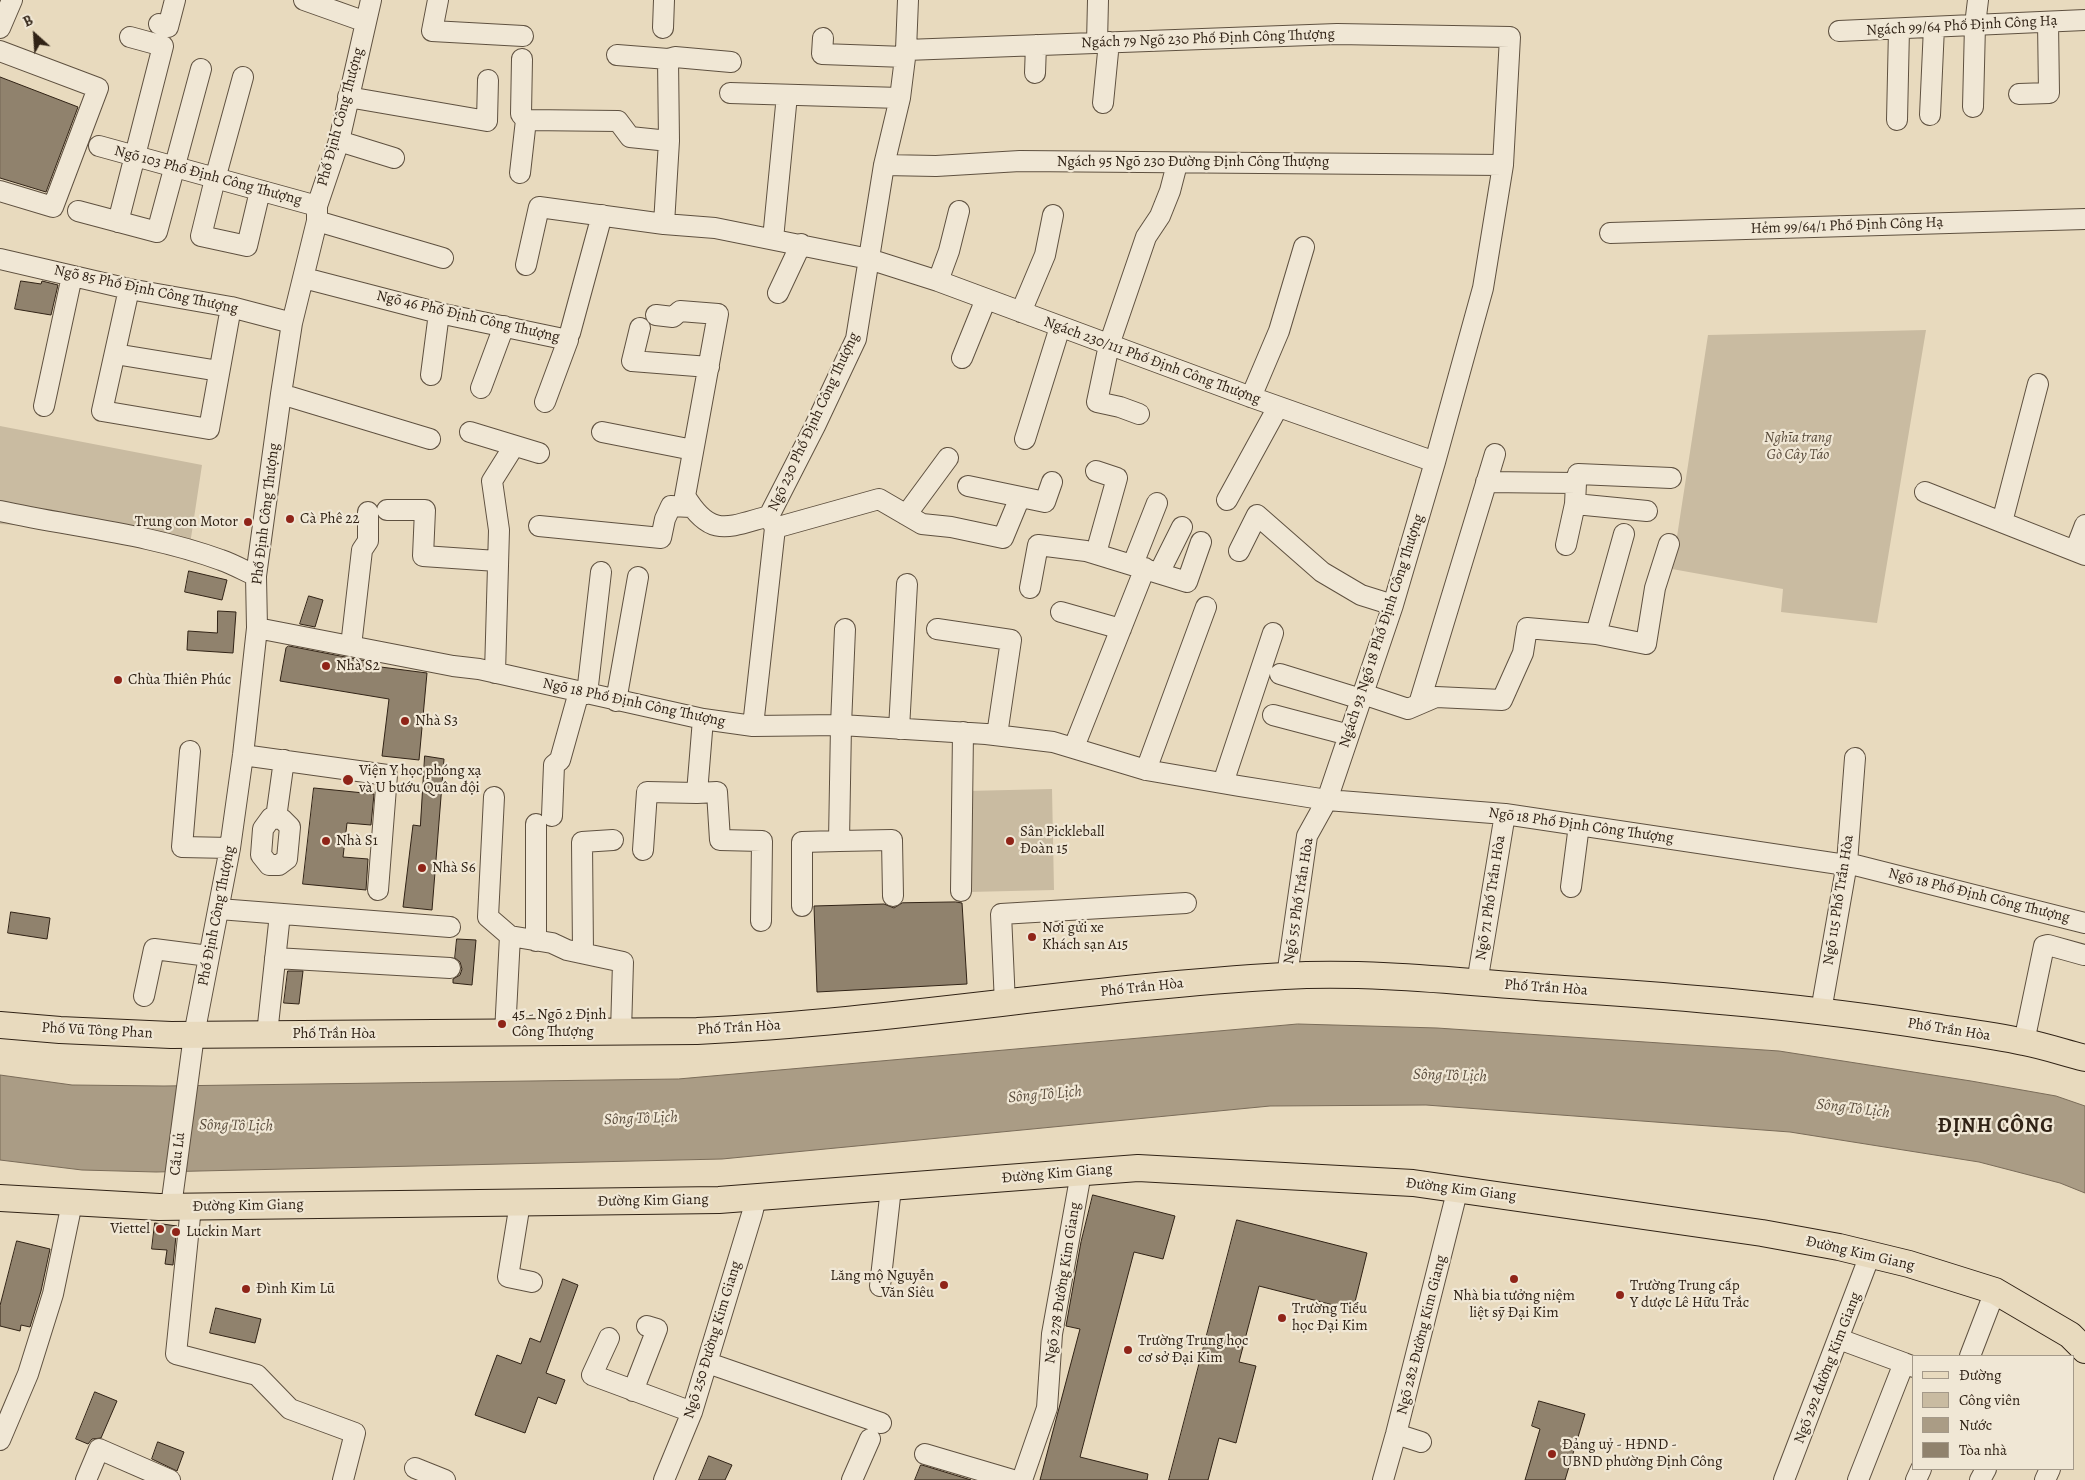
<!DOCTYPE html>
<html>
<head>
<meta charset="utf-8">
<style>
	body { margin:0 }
	#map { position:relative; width:2085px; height:1480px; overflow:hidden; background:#e8dabe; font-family:Alegreya,serif }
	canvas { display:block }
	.legend { position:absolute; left:1912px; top:1355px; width:162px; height:115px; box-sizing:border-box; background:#f0e7d5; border:1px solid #a49989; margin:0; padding:6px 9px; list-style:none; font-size:15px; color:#312316 }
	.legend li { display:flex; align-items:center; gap:10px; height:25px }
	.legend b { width:25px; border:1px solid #a49989 }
	.north { position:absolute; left:10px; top:10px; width:50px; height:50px; -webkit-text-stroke:4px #f0e7d5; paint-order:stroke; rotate:334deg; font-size:14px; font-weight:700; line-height:20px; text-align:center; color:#312316 }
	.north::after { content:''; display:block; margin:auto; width:18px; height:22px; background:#312316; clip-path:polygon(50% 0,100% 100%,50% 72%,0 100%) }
</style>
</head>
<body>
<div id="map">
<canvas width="2085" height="1480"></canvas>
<ul class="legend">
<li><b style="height:6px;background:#e8dabe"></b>Đường</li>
<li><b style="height:14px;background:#c9bba1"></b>Công viên</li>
<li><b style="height:14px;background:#aa9c85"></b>Nước</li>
<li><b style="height:14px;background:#90826d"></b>Tòa nhà</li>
</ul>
<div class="north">B</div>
</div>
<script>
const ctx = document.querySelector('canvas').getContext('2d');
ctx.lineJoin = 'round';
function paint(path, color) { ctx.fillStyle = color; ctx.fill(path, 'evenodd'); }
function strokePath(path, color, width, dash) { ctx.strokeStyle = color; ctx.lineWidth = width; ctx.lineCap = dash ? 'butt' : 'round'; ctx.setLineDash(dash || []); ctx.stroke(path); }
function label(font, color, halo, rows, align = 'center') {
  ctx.font = font + ' Alegreya,serif'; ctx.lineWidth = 4.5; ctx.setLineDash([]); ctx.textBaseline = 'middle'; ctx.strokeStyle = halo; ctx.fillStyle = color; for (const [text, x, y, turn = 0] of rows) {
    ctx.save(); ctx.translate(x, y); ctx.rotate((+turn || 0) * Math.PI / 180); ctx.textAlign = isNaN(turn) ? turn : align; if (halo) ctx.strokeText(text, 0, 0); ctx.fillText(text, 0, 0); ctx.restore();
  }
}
paint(new Path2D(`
	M 1926,330 L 1877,623 L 1781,612 L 1783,589 L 1672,569 L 1708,335 Z
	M 0,426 L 202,465 L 189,551 L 91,530 L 0,524 Z
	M 1052,789 L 1054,890 L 968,892 L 966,791 Z`), '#c9bba1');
const water = new Path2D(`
	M 1298,1024 L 1437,1028 L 1779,1051 L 1971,1081 L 2056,1096 L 2085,1106 L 2085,1193 L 2060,1183 L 1979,1162 L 1790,1132 L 1426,1105 L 1270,1106 L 722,1159 L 156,1172 L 82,1170 L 0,1160 L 0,1075 L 72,1085 L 164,1086 L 678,1079 Z`);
paint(water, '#aa9c85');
strokePath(water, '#7a6c59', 1);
const building = new Path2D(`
	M 0,77 L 78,107 L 46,192 L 0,178 Z
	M 21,281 L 41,284 L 42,281 L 58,285 L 51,315 L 15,309 Z
	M 189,571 L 227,580 L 222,600 L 185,592 Z
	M 309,596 L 323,600 L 315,627 L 300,624 Z
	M 218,611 L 236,612 L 233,653 L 187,650 L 188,631 L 217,633 Z
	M 289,646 L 371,662 L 373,666 L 427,673 L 419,760 L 382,756 L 389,699 L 280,681 L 286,648 Z
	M 425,756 L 444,759 L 432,910 L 403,907 L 413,825 L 420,826 Z
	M 314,788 L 374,794 L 371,825 L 347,823 L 343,857 L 368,859 L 366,890 L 303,884 Z
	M 956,902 L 962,903 L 967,984 L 817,992 L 814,906 L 884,904 L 894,908 L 902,903 Z
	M 11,912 L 50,918 L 47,939 L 8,933 Z
	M 457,939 L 476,940 L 472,985 L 453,983 L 453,979 L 460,975 L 462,969 L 460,962 L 455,958 Z
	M 288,971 L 303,971 L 299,1004 L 284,1003 Z
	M 1093,1195 L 1175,1216 L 1163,1259 L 1134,1252 L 1080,1457 L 1148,1474 L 1147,1480 L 1040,1480 L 1080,1329 L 1066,1326 L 1081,1242 Z
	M 1237,1220 L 1367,1253 L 1353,1310 L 1259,1286 L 1239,1362 L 1256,1366 L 1236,1443 L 1219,1438 L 1208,1480 L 1169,1480 Z
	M 155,1223 L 177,1226 L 173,1265 L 165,1264 L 167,1250 L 152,1249 Z
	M 17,1241 L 50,1249 L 41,1291 L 30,1327 L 21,1325 L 20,1331 L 0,1326 L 0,1306 Z
	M 563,1279 L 578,1285 L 546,1373 L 565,1380 L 556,1404 L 538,1397 L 525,1433 L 475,1415 L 497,1355 L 521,1364 L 530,1338 L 540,1342 Z
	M 216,1308 L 261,1319 L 255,1343 L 210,1333 Z
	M 95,1392 L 117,1401 L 101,1438 L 92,1439 L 88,1444 L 76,1439 Z
	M 1539,1401 L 1585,1414 L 1565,1480 L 1525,1480 L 1540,1429 L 1532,1426 Z
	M 158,1442 L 184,1452 L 177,1471 L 152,1459 Z
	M 709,1456 L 732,1465 L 725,1480 L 699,1480 Z
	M 921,1465 L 922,1465 L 971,1480 L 915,1480 Z`);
paint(building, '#90826d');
strokePath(building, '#312316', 1);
const minor = new Path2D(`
	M 304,0 L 366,22
	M 438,0 L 432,31 L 523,36
	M 159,24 L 168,27 L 175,0
	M 0,28 L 12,0
	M 663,28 L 664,0
	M 1839,31 L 2085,20
	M 823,38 L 822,54 L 905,57
	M 1097,43 L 1098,0
	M 906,50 L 1337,34 L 1510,37 L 1503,165 L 1483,288 L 1435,462 L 1393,605 L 1327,800 L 1307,836 L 1287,976
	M 0,51 L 98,88 L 53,207 L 0,191
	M 617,55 L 668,59 L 669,141 L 664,224
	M 668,59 L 675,57 L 731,62
	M 1035,73 L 1036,45
	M 243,77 L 215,179 L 201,236 L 247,246 L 260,191
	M 730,93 L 900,98
	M 2019,94 L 2049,93 L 2048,22
	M 348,97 L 487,121 L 488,80
	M 1103,103 L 1109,42
	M 1973,107 L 1975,25 L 1978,0
	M 1930,115 L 1934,27
	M 526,120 L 618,121 L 630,137 L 669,141
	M 1897,120 L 1899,29
	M 339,141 L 394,158
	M 99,146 L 317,206
	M 884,165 L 936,166 L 1020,161 L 1503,165
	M 520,173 L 526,120 L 521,114 L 522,59
	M 78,211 L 157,232 L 201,69
	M 317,221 L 443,258
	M 118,222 L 163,46 L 130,37
	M 1610,233 L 2085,219
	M 773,239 L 787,95
	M 0,259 L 129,289 L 231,307 L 292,323
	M 526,265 L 539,207 L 664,224 L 715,228 L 869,259 L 938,281 L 1251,397 L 1435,462
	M 304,278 L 439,313 L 568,340 L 545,402
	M 938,281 L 949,251 L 959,211
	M 129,289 L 102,411 L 209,429 L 231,307
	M 778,293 L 801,244
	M 1021,312 L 1045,255 L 1053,215
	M 656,315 L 673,317 L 680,311 L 718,314 L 685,496 C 711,539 728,527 769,516
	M 640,328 L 632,361 L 709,367
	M 570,333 L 602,215
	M 115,354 L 219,371
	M 962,358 L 986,299
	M 431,375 L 439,313
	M 481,388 L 504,326
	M 281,394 L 430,439
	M 1251,397 L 1279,331 L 1304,247
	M 44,406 L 72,276
	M 1139,414 L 1120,407 L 1097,402 L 1109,345 L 1146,237 L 1160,216 L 1170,191 L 1177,164
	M 470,432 L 539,453
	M 602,432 L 693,450
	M 1025,439 L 1060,327
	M 492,481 L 499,530 L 495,673
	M 492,481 L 514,446
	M 1486,482 L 1576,483 L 1575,504 L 1566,545
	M 1576,483 L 1578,474 L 1671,478
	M 968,486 L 1045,502 L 1052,482
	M 1925,492 L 2085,555
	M 1227,500 L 1278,407
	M 1575,504 L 1647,511
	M 387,510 L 425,510 L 423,556 L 497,561
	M 0,511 C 73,527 150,534 221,560 C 233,564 245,571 256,576
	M 906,515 L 948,458
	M 2002,522 L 2038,384
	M 539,526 L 661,538 L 665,519 L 671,506 L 691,507
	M 775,528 L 879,499 L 922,524 L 951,527 L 1003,538 L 1020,497
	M 1239,551 L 1257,515 L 1322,572 L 1361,595 L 1393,605
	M 2075,551 L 2085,525
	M 1096,553 L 1117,478 L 1096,471
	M 1133,564 L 1157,503
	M 1159,573 L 1182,527
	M 1030,588 L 1038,545 L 1086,551 L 1187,582 L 1201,542
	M 1061,612 L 1121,629
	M 257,628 L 453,666 L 479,669 L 703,719 L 753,726 L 841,725 L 986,734 L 1053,742 L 1146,770 L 1239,786 L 1327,800 L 1505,814 L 1839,864 L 1847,863 L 2085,923
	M 937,629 L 1011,640 L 997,735
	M 1596,634 L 1646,644 L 1655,588 L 1669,544
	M 351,646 L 362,550 L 368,541 L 368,512
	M 1280,674 L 1361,699
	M 587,694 L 601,572
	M 1363,694 L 1408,709 L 1436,697 L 1502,700 L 1523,653 L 1527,628 L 1596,634 L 1624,534
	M 616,701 L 638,577
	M 1419,704 L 1495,454
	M 1273,715 L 1349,735
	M 703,719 L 697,793 L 717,792 L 720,840 L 762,841 L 761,921
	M 753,726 L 775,528 L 769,516 L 815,426 L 856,339 L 884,165 L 900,98 L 906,50 L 908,0
	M 899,729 L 907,584
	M 1074,747 L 1145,568
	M 190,751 L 182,847 L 230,848
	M 243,755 L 387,775 L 378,890
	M 1146,770 L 1206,607
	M 1223,783 L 1273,633
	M 494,797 L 488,917 L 510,936 L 552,943 L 567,950 L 623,962 L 621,1032
	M 552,816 L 554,765 L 560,760 L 579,692
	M 271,818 L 282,819 L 290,827 L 287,859 L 279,865 L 269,865 L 261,855 L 263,829 Z
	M 276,818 L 284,760
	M 839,841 L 892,840 L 893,896
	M 643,850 L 647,792 L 697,793
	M 1571,887 L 1579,825
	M 961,891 L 963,732
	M 802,906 L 802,842 L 839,841 L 841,725 L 845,629
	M 219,909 L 450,927
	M 536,941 L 536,824
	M 583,953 L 582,842 L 613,840
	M 275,958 L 450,968
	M 1477,983 L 1505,814
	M 144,996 L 154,949 L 209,956
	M 1005,1004 L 1001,914 L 1186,903
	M 1821,1011 L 1847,863 L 1855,758
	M 505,1033 L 510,936
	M 267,1034 L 280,914
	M 2024,1042 L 2044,946 L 2048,945 L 2084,955
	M 520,1203 L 508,1277 L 532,1282
	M 171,1207 L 194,1035 L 230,848 L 243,755 L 257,628 L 256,576 L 281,394 L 292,323 L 317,221 L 317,206 L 339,141 L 371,0
	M 191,1207 L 176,1354 L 257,1375 L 290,1409 L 355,1433 L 343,1480
	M 880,1286 L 891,1188
	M 609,1338 L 592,1375 L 692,1412
	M 1839,1339 L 1904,1363
	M 1970,1356 L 1995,1291
	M 708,1363 L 881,1423
	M 633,1391 L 657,1329 L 647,1326
	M 1396,1434 L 1421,1442
	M 0,1440 L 28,1374 L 53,1294 L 72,1203
	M 925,1454 L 1013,1480
	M 415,1468 L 445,1480
	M 86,1480 L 99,1449 L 170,1480
	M 664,1480 L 692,1412 L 752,1214 L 756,1198
	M 852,1480 L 870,1439
	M 1022,1480 L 1047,1408 L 1052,1334 L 1081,1173
	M 1383,1480 L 1396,1434 L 1458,1188
	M 1784,1480 L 1870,1255
	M 1858,1480 L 1904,1363 L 1914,1367
	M 1916,1480 L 1921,1469
	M 1980,1480 L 1986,1469
	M 2045,1480 L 2050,1469`);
const major = new Path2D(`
	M 0,1025 L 60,1030 L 171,1035 L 697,1031 C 893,1022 1087,987 1284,976 C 1377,971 1471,983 1564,989 C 1685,997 1807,1007 1927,1026 C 1959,1031 1992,1035 2024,1042 C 2045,1046 2065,1053 2085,1058
	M 0,1198 L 159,1207 L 719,1200 L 1138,1168 L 1413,1183 L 1762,1233 L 1839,1247 L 1909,1264 L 1995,1291 L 2070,1335 L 2085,1350`);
strokePath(minor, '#5f5140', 22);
strokePath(major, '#312316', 28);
strokePath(minor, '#f0e7d5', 20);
strokePath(major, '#e8dabe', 26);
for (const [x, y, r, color] of [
	[290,519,5,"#8f2418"],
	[248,522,5,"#8f2418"],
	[326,666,5,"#8f2418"],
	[118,680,5,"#8f2418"],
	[405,721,5,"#8f2418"],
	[348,780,6,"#8f2418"],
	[326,841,5,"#8f2418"],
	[1010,841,5,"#8f2418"],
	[422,868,5,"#8f2418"],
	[1032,937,5,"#8f2418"],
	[502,1024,5,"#8f2418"],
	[160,1229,5,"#8f2418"],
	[176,1232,5,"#8f2418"],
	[1514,1279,5,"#8f2418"],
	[944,1285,5,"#8f2418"],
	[246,1289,5,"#8f2418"],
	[1620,1295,5,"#8f2418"],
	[1282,1318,5,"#8f2418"],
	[1128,1350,5,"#8f2418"],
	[1552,1454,5,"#8f2418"]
]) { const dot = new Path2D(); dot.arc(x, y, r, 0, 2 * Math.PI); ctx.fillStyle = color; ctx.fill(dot); strokePath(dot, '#f0e7d5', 2); }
label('15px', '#312316', '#f0e7d5', [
	["Ngách 99/64 Phố Định Công Hạ",1962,26,-3],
	["Ngách 79 Ngõ 230 Phố Định Công Thượng",1208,39,-2],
	["Phố Định Công Thượng",341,117,-75],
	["Ngách 95 Ngõ 230 Đường Định Công Thượng",1193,162],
	["Ngõ 103 Phố Định Công Thượng",208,176,15],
	["Hẻm 99/64/1 Phố Định Công Hạ",1847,226,-2],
	["Ngõ 85 Phố Định Công Thượng",146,290,12],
	["Ngõ 46 Phố Định Công Thượng",468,317,13],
	["Ngách 230/111 Phố Định Công Thượng",1152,361,20],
	["Ngõ 230 Phố Định Công Thượng",814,422,-65],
	["Phố Định Công Thượng",266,514,-83],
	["Ngách 93 Ngõ 18 Phố Định Công Thượng",1382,631,-72],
	["Ngõ 18 Phố Định Công Thượng",634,703,12],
	["Ngõ 18 Phố Định Công Thượng",1581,826,8],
	["Ngõ 18 Phố Định Công Thượng",1979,896,14],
	["Ngõ 71 Phố Trần Hòa",1491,898,-81],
	["Ngõ 115 Phố Trần Hòa",1839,900,-81],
	["Ngõ 55 Phố Trần Hòa",1299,901,-81],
	["Phố Định Công Thượng",217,916,-79],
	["Phố Trần Hòa",1142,988,-6],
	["Phố Trần Hòa",1546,988,4],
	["Phố Trần Hòa",739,1028,-3],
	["Phố Trần Hòa",1949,1030,9],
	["Phố Vũ Tông Phan",97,1031,3],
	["Phố Trần Hòa",334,1034],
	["Cầu Lủ",178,1154,-83],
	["Đường Kim Giang",1057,1174,-5],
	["Đường Kim Giang",1461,1190,7],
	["Đường Kim Giang",653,1201,-1],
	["Đường Kim Giang",248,1206,-1],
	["Đường Kim Giang",1860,1254,13],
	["Ngõ 278 Đường Kim Giang",1063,1283,-81],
	["Ngõ 282 Đường Kim Giang",1422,1335,-76],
	["Ngõ 250 Đường Kim Giang",713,1340,-73],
	["Ngõ 292 đường Kim Giang",1828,1368,-69]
]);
label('italic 15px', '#574939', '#f0e7d5', [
	["Nghĩa trang",1798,438],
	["Gò Cây Táo",1798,455]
]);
label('15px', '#312316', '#f0e7d5', [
	["Cà Phê 22",300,519],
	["Trung con Motor",238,522,"right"],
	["Nhà S2",336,666],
	["Chùa Thiên Phúc",128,680],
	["Nhà S3",415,721],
	["Viện Y học phóng xạ",359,771],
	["và U bướu Quân đội",359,788],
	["Sân Pickleball",1020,832],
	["Đoàn 15",1020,849],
	["Nhà S1",336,841],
	["Nhà S6",432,868],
	["Nơi gửi xe",1042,928],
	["Khách sạn A15",1042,945],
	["45 - Ngõ 2 Định",512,1015],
	["Công Thượng",512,1032],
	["Viettel",150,1229,"right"],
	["Luckin Mart",186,1232],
	["Lăng mộ Nguyễn",934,1276,"right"],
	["Văn Siêu",934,1293,"right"],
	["Trường Trung cấp",1630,1286],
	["Y dược Lê Hữu Trắc",1630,1303],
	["Đình Kim Lũ",256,1289],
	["Nhà bia tưởng niệm",1514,1296,"center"],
	["liệt sỹ Đại Kim",1514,1313,"center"],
	["Trường Tiểu",1292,1309],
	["học Đại Kim",1292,1326],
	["Trường Trung học",1138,1341],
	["cơ sở Đại Kim",1138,1358],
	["Đảng uỷ - HĐND -",1562,1445],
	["UBND phường Định Công",1562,1462]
], 'left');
label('italic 16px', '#5b4d3d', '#f0e7d5', [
	["Sông Tô Lịch",1450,1076,2],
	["Sông Tô Lịch",1045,1095,-5],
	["Sông Tô Lịch",1853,1109,7],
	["Sông Tô Lịch",641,1119,-2],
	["Sông Tô Lịch",236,1126,1]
]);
ctx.letterSpacing = '1px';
label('bold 20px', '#312316', '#f0e7d5', [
	["ĐỊNH CÔNG",1996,1127]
]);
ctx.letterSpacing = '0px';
</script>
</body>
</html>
